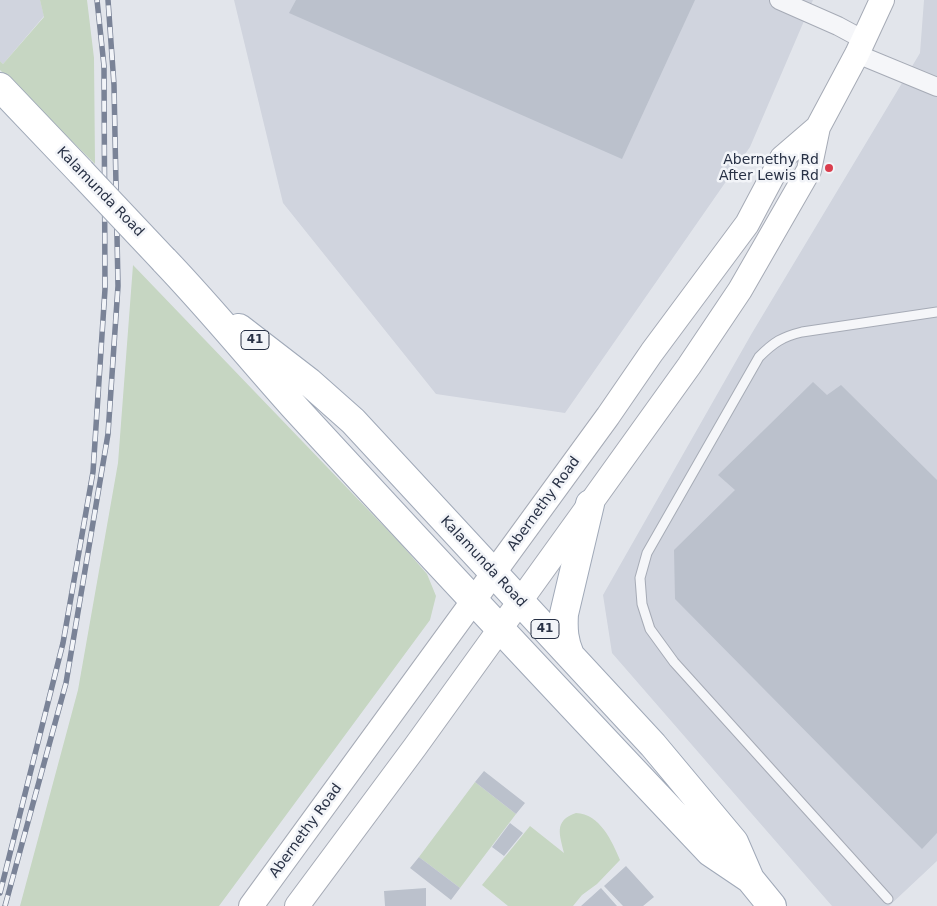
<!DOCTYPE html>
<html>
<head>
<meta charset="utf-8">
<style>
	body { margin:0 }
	canvas { display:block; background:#e2e5eb }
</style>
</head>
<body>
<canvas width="937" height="906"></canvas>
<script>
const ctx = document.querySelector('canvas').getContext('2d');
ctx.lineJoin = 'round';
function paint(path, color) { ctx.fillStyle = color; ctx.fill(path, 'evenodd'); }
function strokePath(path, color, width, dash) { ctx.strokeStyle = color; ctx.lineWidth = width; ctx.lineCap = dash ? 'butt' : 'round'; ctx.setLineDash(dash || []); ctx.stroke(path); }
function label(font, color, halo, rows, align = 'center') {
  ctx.font = font + ' "DejaVu Sans",sans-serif'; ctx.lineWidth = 5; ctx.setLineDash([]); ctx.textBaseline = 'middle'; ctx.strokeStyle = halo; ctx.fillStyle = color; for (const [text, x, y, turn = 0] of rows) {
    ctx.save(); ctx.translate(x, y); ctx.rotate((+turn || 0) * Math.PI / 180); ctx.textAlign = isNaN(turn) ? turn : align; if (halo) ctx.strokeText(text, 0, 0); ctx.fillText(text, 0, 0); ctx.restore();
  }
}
paint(new Path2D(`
	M 0,0 L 40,0 L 44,16 L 3,64 L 0,61 Z
	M 234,0 L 813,0 L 750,147 L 565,413 L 436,394 L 283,203 Z
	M 924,0 L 937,0 L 937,861 L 889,906 L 832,906 L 612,653 L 603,595 L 752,333 L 920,53 Z`), '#d0d4de');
paint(new Path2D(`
	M 40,0 L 87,0 L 94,58 L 95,164 L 0,70 L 0,61 L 3,64 L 44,17 Z
	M 133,265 L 401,544 L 427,574 L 436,596 L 430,620 L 219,906 L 20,906 L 78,690 L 118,463 Z
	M 475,782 L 516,814 L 460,888 L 419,857 Z
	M 576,813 C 600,814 612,841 620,860 L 597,884 L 582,895 L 573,906 L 508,906 L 482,885 L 530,826 L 564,853 C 560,835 553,821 576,813 Z`), '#c6d6c2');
paint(new Path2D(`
	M 296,0 L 695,0 L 622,159 L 289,13 Z
	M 813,382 L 827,395 L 841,385 L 937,480 L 937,833 L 922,849 L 675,599 L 674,550 L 735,490 L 718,475 Z
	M 484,771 L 525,803 L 516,814 L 475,782 Z
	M 510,823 L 523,833 L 504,856 L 492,847 Z
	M 419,857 L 460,888 L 451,900 L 410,868 Z
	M 626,866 L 654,897 L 643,906 L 623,906 L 604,886 Z
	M 426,888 L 426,906 L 385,906 L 384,891 Z
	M 601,888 L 617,906 L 581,906 Z`), '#bbc1cc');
const service = new Path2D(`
	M 888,899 L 674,662 L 650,629 L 642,604 L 640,578 L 647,553 L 759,357 C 774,342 782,337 802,332 L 937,312`);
const minor = new Path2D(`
	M 779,0 L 838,26 L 864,40
	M 857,54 L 937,87`);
const secondary = new Path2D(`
	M 251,906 L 608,416 L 652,352 L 747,224 L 782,158 L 818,127
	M 297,906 L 415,747 L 590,504 L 689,366 L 740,290 L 809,170 L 818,127 L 857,54 L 882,0`);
const primary = new Path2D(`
	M 0,87 L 81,172
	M 164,260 C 211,309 253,361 298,411 C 434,559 572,706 710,852 L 750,879
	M 239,328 L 309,382 L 353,421 L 653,745 L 734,842 L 750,879 L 772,906
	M 570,655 C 564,641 563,630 564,614 L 590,504`);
strokePath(service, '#a6abb6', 11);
strokePath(minor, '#a6abb6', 20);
strokePath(secondary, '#a6abb6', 26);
strokePath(primary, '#a0a9b8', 30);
strokePath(service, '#f5f6f9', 9);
strokePath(minor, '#f5f6f9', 18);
strokePath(secondary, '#fff', 24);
strokePath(primary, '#fff', 28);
const rail = new Path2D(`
	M 0,893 L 63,643 L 93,472 L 105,289 L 104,66 L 97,0
	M 5,906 L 66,683 L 108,434 L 118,286 L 114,85 L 108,0`);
strokePath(rail, '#7a8397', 5.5);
strokePath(rail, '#f2f4f8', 4, [11]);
const primaryBridge = new Path2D(`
	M 81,172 L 164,260`);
strokePath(primaryBridge, '#a0a9b8', 30, []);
strokePath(primaryBridge, '#fff', 28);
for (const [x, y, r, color] of [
	[829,168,5,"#da3d4d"]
]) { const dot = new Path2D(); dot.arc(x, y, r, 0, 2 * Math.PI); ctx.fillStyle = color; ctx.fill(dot); strokePath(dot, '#f2f4f8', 2); }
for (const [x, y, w] of [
	[255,340,28],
	[545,629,28]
]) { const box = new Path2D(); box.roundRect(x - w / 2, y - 9.5, w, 19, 4); ctx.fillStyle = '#f2f4f8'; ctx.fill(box); strokePath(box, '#283145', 1); }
label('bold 12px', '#283145', null, [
	["41",255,340],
	["41",545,629]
]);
label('14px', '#283145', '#f2f4f8', [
	["Abernethy Rd",819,160],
	["After Lewis Rd",819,176]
], 'right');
label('14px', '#283145', '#f2f4f8', [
	["Kalamunda Road",100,192,46],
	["Abernethy Road",544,504,-54],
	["Kalamunda Road",483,562,47],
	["Abernethy Road",306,831,-54]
]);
</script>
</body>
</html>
